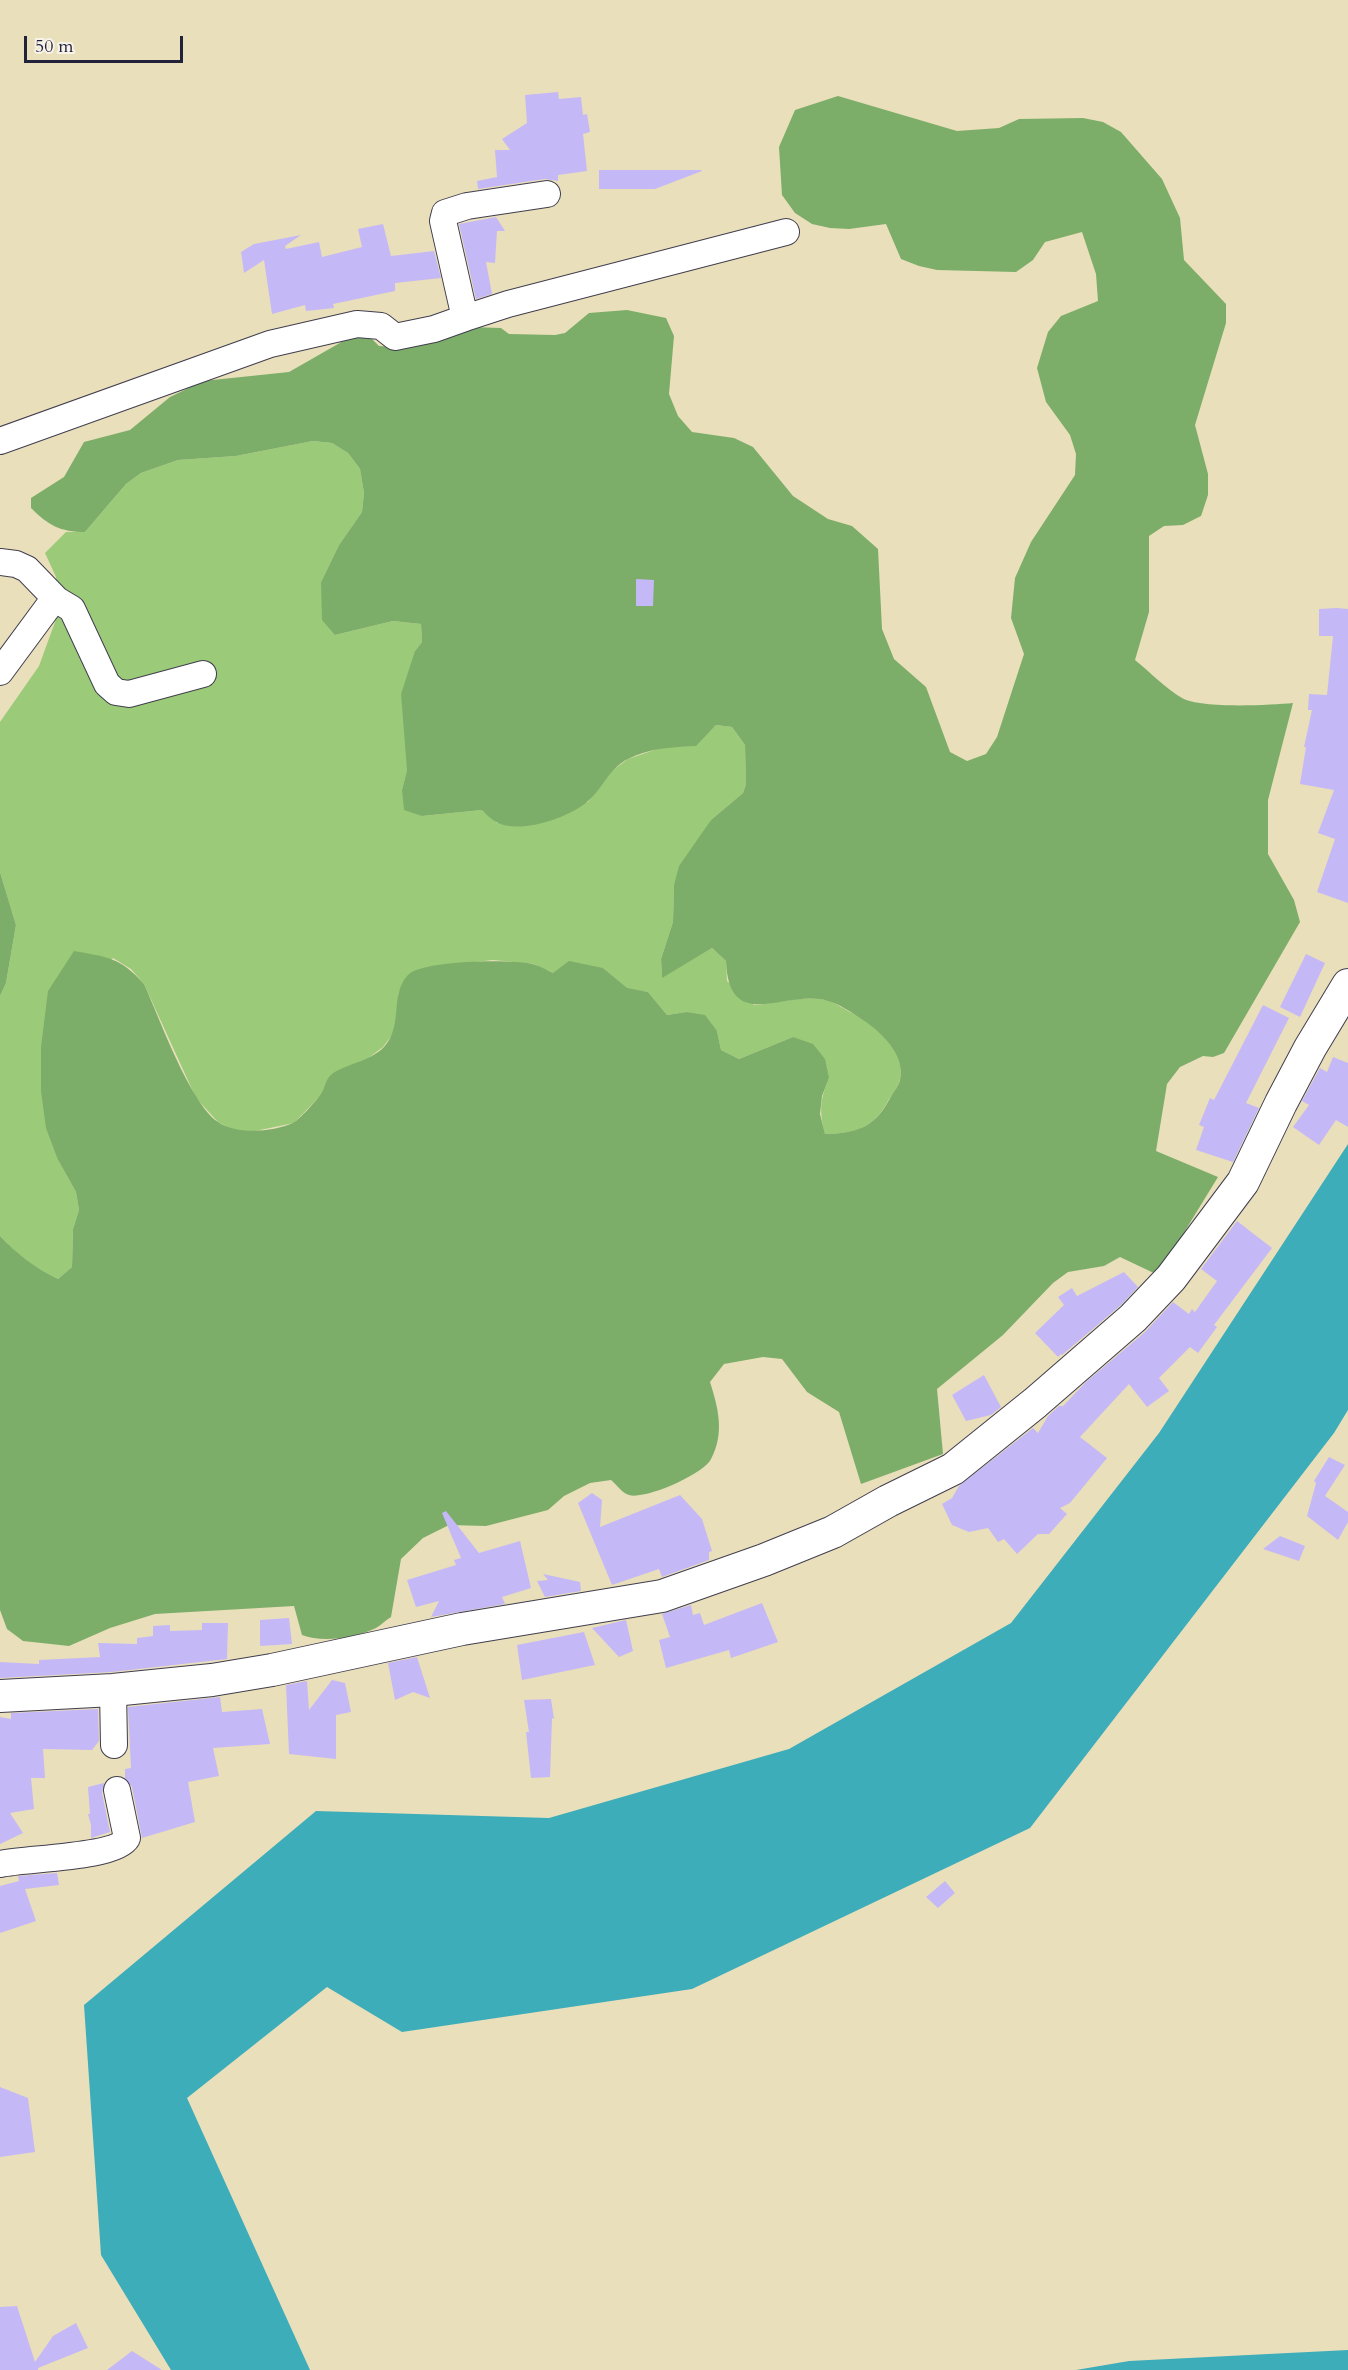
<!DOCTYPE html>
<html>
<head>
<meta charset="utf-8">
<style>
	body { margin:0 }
	#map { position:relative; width:1348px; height:2370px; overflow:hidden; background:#eadfbb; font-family:Cardo,serif }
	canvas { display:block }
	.scale { position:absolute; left:24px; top:36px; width:159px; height:27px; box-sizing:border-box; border:3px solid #22223b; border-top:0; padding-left:8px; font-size:18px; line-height:21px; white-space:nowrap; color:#22223b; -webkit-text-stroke:4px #f7f3e8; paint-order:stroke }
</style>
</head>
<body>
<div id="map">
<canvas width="1348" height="2370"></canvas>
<div class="scale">50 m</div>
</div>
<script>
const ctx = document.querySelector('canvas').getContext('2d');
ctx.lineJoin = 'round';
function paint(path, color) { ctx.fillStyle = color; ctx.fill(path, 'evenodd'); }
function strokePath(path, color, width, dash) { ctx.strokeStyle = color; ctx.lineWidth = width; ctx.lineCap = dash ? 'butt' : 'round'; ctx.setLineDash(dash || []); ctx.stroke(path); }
paint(new Path2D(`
	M 313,441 L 332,443 L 348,453 L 360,469 L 364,493 L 362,512 L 339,545 L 321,582 L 335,635 L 393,621 L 421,624 L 422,642 L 415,651 L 407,770 L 402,790 L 422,816 L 482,810 L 497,823 L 588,802 L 613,770 L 628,759 L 663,747 L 695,746 L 716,725 L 732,727 L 745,745 L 746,784 L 743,793 L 711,820 L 674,885 L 673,922 L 661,959 L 662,977 L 712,948 L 726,961 L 727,981 L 754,1005 C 777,1003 805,995 827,1000 C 836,1003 844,1009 852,1013 C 874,1025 906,1050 900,1079 C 899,1086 893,1094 889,1099 C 874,1128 857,1133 825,1134 C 819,1110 820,1100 829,1078 L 793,1037 L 739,1059 L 721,1050 L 717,1031 L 686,1012 L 667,1015 L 648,992 L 627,989 L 603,968 L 553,973 L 534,964 L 493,960 L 427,967 L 399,991 L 395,1031 L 383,1047 L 367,1059 L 331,1075 L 321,1095 L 294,1123 L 255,1131 L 235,1131 L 218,1122 L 196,1098 L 144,984 L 131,969 L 113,958 L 41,1047 L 58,1160 L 76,1192 L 79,1210 L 73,1229 L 72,1267 L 58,1279 C 35,1269 17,1254 0,1236 L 0,996 L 6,983 L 16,925 L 0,872 L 0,722 L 39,666 L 59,611 L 56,577 L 45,553 L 66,532 L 85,532 L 126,484 L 141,473 L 178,460 L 236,456 Z`), '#9bca79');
paint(new Path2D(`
	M 838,96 L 957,131 L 999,128 L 1019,119 L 1083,118 L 1103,122 L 1121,132 L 1162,179 L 1180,218 L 1184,260 L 1226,304 L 1226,323 L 1195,425 L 1208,474 L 1208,495 L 1201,516 L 1183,525 L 1164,526 L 1149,536 L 1149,612 L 1135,660 C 1150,672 1165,688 1182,698 C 1201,709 1270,705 1293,703 L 1268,800 L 1268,854 L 1294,900 L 1300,922 L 1224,1053 L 1213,1057 L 1203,1056 L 1180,1067 L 1167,1084 L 1156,1151 L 1218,1177 L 1158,1275 L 1120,1257 L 1104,1266 L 1068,1272 L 1053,1283 L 1003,1335 L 937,1389 L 943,1454 L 861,1484 L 839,1412 L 807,1392 L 782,1359 L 763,1357 L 724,1364 L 710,1382 C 718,1407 725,1433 711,1459 C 704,1474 645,1500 629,1495 C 622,1493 616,1484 611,1480 L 590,1483 L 564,1496 L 548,1510 L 486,1526 L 449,1525 L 423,1538 L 401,1559 L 391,1617 C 386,1620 381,1625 376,1628 C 356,1638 322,1643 302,1635 L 294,1606 L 155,1614 L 110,1628 L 69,1646 L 23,1641 L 7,1629 L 0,1610 L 0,1236 C 17,1254 35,1268 58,1279 L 72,1267 L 73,1229 L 79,1210 L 76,1192 L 58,1160 L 46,1128 L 41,1091 L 41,1047 L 48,991 L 74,951 C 107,957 120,957 144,984 C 159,1017 190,1103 218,1122 C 237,1135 272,1132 293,1123 C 299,1120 317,1100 321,1094 C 325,1088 326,1078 332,1074 C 348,1063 369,1062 384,1047 C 404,1025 389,995 408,975 C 422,960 511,959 532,964 C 539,965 546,970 553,973 L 569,961 L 603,968 L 627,988 L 648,992 L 667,1015 L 686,1012 L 705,1015 L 717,1031 L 721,1050 L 739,1059 L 793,1037 L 813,1044 L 825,1059 L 829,1078 L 822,1096 L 820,1114 L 825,1134 C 856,1133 874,1128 889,1100 C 892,1094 899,1086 900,1080 C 906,1054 879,1030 860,1018 C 851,1012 839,1004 828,1001 C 787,988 729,1036 726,961 L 712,948 L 662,978 L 661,959 L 673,922 L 674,885 L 679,866 L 711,820 L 743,793 L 746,784 L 745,745 L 732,727 L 716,725 L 696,746 C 672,747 650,748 628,759 C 609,768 603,789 587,802 C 568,818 519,835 496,822 C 491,819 486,814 482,810 L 422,816 L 404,810 L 402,790 L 407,770 L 401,694 L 415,651 L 422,642 L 421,624 L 393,621 L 335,635 L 322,620 L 321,582 L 339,545 L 362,512 L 364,493 L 360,469 L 348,453 L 332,443 L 313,441 L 236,456 L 178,460 L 141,473 L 126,484 L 85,532 C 60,532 48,525 31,508 L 31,498 L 64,477 L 84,442 L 130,430 L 170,397 L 203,381 L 289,372 L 352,336 L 372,339 L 379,346 L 400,347 L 470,327 L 501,328 L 509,334 L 555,335 L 565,333 L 589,313 L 627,310 L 666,318 L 674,336 L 669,394 L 678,416 L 692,432 L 734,438 L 753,447 L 793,496 L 828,519 L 852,526 L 878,549 L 882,629 L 894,659 L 926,687 L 950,752 L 967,761 L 986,754 L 997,737 L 1024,654 L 1011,618 L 1015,578 L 1031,542 L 1075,475 L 1076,454 L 1070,435 L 1046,402 L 1037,368 L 1048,332 L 1061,316 L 1098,301 L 1096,274 L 1082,232 L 1045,242 L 1033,260 L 1016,272 L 937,270 L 919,266 L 901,259 L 886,224 L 849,229 L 830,228 L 812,224 L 795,213 L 782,195 L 779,147 L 795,110 Z
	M 0,872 L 16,925 L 6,983 L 0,996 Z`), '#7cae69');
paint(new Path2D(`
	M 1348,1144 L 1348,1410 L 1334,1433 L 1030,1828 L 692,1989 L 402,2032 L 327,1987 L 187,2098 L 310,2370 L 171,2370 L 101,2255 L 84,2005 L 316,1811 L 549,1818 L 789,1749 L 1011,1623 L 1159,1433 Z
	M 1348,2350 L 1348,2370 L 1076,2370 L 1129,2361 Z`), '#3dadba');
paint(new Path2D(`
	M 558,92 L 559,99 L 581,97 L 583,115 L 587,114 L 590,132 L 583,134 L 587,171 L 558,175 L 558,181 L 545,179 L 478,189 L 477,181 L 497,177 L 495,150 L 510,150 L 502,139 L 527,123 L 525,95 Z
	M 599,170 L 701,170 L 702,171 L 655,189 L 599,189 Z
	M 496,217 L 505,231 L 497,231 L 495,263 L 486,262 L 492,294 L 476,299 L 459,224 Z
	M 383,224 L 391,256 L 434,251 L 441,278 L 395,283 L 395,291 L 333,304 L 334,308 L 306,311 L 305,305 L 272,314 L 264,260 L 244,273 L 241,252 L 254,244 L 301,235 L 285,246 L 286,249 L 319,242 L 322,257 L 362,247 L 358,229 Z
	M 636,579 L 654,580 L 653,606 L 636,606 Z
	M 1337,608 L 1348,609 L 1348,903 L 1317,892 L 1335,839 L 1318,833 L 1334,790 L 1300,784 L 1306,747 L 1304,747 L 1312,710 L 1308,710 L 1309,694 L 1327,695 L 1333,636 L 1319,636 L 1319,609 Z
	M 1306,954 L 1325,963 L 1300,1017 L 1280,1007 Z
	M 1263,1005 L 1289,1018 L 1246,1103 L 1259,1108 L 1233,1162 L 1196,1150 L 1204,1127 L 1199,1125 L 1210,1098 L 1214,1100 Z
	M 1333,1057 L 1348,1063 L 1348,1127 L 1336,1120 L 1319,1145 L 1293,1127 L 1309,1105 L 1302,1101 L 1320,1068 L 1327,1072 Z
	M 1237,1221 L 1272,1248 L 1214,1325 L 1217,1327 L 1198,1353 L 1190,1347 L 1159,1378 L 1169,1391 L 1147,1407 L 1129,1384 L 1080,1437 L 1107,1458 L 1070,1503 L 1060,1508 L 1067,1514 L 1049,1534 L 1038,1534 L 1017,1554 L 1004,1539 L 998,1542 L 988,1528 L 969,1532 L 952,1525 L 942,1504 L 952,1498 L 959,1486 L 1033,1428 L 1038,1433 L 1048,1416 L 1059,1406 L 1063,1406 L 1086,1382 L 1145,1332 L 1173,1302 L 1189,1314 L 1192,1309 L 1195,1312 L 1217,1281 L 1201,1269 Z
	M 1124,1272 L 1138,1287 L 1121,1305 L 1062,1355 L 1061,1354 L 1058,1357 L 1035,1333 L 1064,1305 L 1058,1297 L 1072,1288 L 1077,1296 Z
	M 984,1375 L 1001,1407 L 991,1415 L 966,1421 L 952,1395 Z
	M 1329,1457 L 1345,1465 L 1325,1496 L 1348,1512 L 1348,1522 L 1338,1540 L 1307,1516 L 1316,1483 L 1314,1481 Z
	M 592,1493 L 602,1500 L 600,1527 L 680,1495 L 702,1519 L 712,1551 L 709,1552 L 709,1560 L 662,1577 L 659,1569 L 612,1585 L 578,1503 Z
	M 446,1511 L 479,1553 L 520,1541 L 531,1588 L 502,1597 L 505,1604 L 431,1617 L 439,1601 L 416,1607 L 407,1580 L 456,1565 L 454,1560 L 461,1558 L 442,1513 Z
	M 1280,1536 L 1305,1546 L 1299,1561 L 1263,1549 Z
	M 543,1574 L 580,1582 L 581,1591 L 545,1597 L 537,1581 L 548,1580 Z
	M 762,1603 L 778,1642 L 731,1658 L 729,1650 L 666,1668 L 659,1640 L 670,1637 L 662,1614 L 691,1605 L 693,1615 L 700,1613 L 704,1625 Z
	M 289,1618 L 292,1644 L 260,1646 L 260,1620 Z
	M 626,1620 L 633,1651 L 619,1657 L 592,1628 Z
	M 202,1623 L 228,1623 L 227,1659 L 112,1672 L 0,1678 L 0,1662 L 39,1664 L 39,1660 L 100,1657 L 98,1643 L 137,1644 L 137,1638 L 153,1636 L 153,1626 L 170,1625 L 170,1631 L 202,1630 Z
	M 584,1632 L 595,1665 L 522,1680 L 517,1645 Z
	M 417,1657 L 430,1698 L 413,1692 L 395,1700 L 388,1663 Z
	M 332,1680 L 345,1683 L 351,1712 L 336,1715 L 336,1759 L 289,1754 L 286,1685 L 307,1681 L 309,1710 Z
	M 220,1697 L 222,1712 L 262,1709 L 270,1744 L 213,1748 L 219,1776 L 188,1782 L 195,1822 L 142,1838 L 132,1787 L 125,1778 L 125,1769 L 131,1768 L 128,1707 Z
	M 551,1699 L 554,1719 L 552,1718 L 550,1777 L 531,1778 L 526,1732 L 529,1732 L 524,1700 Z
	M 98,1709 L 99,1741 L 92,1750 L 43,1749 L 45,1778 L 31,1778 L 34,1809 L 10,1813 L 23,1833 L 0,1844 L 0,1717 L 11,1719 L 11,1713 Z
	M 104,1783 L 102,1793 L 110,1832 L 91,1838 L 91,1825 L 88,1814 L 90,1814 L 88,1787 Z
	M 57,1873 L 59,1885 L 25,1889 L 36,1921 L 0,1933 L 0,1886 L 19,1881 L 18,1876 Z
	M 945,1881 L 955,1893 L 938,1908 L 926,1897 Z
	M 0,2087 L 28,2098 L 35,2152 L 0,2157 Z
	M 17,2306 L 35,2362 L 53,2336 L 76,2323 L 88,2348 L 38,2368 L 38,2370 L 0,2370 L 0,2307 Z
	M 132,2351 L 162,2370 L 107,2370 Z`), '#c5b8f6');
const minor = new Path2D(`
	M 465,318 L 508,304 L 786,232
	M 0,441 L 270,344 L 357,324 L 381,326 L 395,337 L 434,329 L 465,318 L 443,221 L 445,213 L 467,206 L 547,194
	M 0,562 L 16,564 L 27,569 L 57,600 L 72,609 L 107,684 L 116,692 L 129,694 L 203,674
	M 0,672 L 51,603 L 57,600
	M 113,1690 L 114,1745
	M 0,1864 C 26,1858 116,1858 127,1838 L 117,1790`);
const tertiary = new Path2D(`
	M 0,1696 L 113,1690 L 212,1680 L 272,1670 L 462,1629 L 662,1596 L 764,1560 L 833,1532 L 888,1501 L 953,1469 L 1035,1403 L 1133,1318 L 1171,1278 L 1243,1182 L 1281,1103 L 1310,1048 L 1348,985`);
strokePath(minor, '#403e4e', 28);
strokePath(tertiary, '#403e4e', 34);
strokePath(minor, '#fff', 26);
strokePath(tertiary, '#fff', 32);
</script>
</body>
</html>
